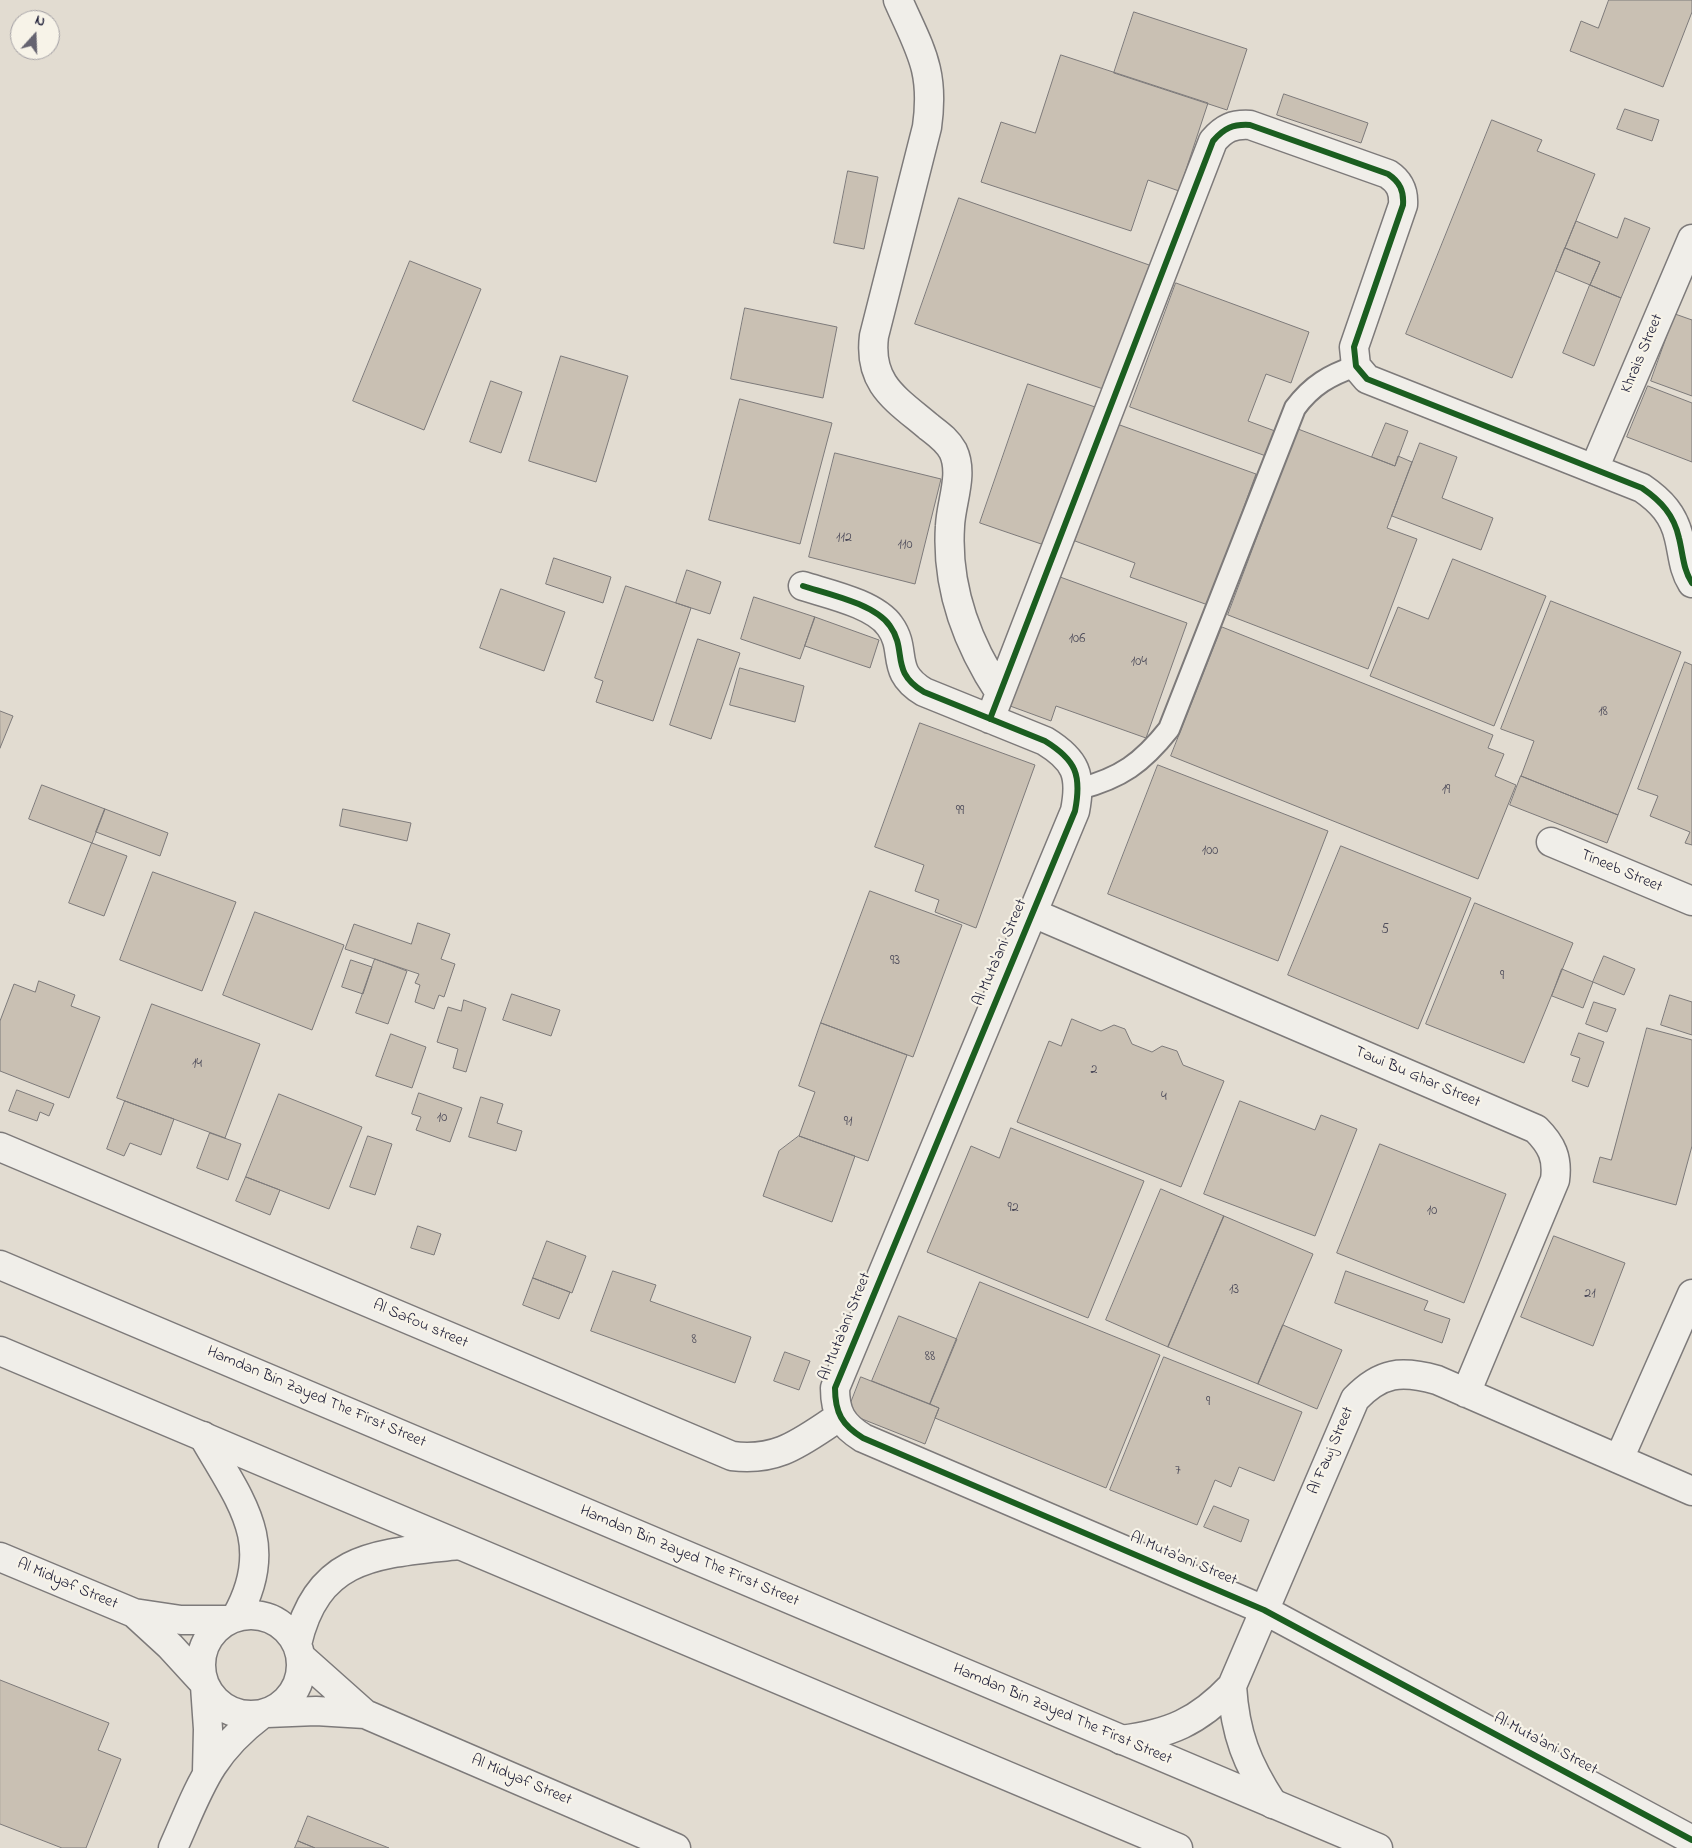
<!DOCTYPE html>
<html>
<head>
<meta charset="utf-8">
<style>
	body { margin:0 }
	#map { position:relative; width:1692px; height:1848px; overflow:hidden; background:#e2dcd1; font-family:"Indie Flower",sans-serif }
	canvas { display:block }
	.north { position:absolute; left:10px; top:10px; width:50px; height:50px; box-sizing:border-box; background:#f7f3e8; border:1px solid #a29fa3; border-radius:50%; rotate:20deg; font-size:14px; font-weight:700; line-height:20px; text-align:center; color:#22223b }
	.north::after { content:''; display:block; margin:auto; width:18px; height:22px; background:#656370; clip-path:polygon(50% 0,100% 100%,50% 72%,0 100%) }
</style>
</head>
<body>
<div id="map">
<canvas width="1692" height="1848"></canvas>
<div class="north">N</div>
</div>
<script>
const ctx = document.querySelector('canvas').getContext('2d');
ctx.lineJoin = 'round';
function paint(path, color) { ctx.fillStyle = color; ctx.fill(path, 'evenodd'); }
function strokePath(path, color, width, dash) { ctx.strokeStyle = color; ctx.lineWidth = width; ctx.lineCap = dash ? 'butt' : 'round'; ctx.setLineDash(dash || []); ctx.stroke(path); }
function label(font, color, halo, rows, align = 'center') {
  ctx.font = font + ' "Indie Flower",sans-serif'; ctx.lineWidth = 4.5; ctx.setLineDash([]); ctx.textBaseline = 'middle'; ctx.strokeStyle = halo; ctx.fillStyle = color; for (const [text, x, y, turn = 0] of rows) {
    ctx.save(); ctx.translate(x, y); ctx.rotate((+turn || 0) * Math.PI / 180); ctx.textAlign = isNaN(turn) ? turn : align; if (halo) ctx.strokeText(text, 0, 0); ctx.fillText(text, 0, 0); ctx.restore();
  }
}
const building = new Path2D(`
	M 1609,0 L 1692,0 L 1692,12 L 1663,87 L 1570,51 L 1581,21 L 1598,28 Z
	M 1134,12 L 1247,49 L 1227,110 L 1114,73 Z
	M 1061,55 L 1208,103 L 1179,191 L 1148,180 L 1131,231 L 981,182 L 1001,122 L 1035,133 Z
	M 1284,94 L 1368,123 L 1361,143 L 1277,115 Z
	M 1625,109 L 1659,120 L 1652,141 L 1617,129 Z
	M 1492,120 L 1542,140 L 1537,151 L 1595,174 L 1512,378 L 1406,334 Z
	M 848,171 L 878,177 L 864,249 L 834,243 Z
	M 959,198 L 1152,266 L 1109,391 L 915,324 Z
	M 1625,218 L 1650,228 L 1621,298 L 1590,285 L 1600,262 L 1565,248 L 1576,221 L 1617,238 Z
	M 1565,248 L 1600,262 L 1590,285 L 1556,271 Z
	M 410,261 L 481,289 L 424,430 L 353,401 Z
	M 1176,283 L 1309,332 L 1291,383 L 1266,374 L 1248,421 L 1275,431 L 1266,456 L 1130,407 Z
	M 1590,285 L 1621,298 L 1594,366 L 1563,353 Z
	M 745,308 L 837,327 L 823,398 L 731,379 Z
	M 1675,314 L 1692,320 L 1692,396 L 1651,381 Z
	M 561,356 L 628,376 L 596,482 L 529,461 Z
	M 491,381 L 522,392 L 501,453 L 470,442 Z
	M 1028,384 L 1098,408 L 1050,547 L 980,523 Z
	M 1648,386 L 1692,403 L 1692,462 L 1627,437 Z
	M 740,399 L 832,423 L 800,544 L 709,520 Z
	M 1386,423 L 1408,431 L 1395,466 L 1372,457 Z
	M 1117,424 L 1256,474 L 1208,605 L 1130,577 L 1135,563 L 1075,541 Z
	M 1298,429 L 1395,466 L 1398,456 L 1412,462 L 1387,528 L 1417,539 L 1368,669 L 1228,615 Z
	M 1420,443 L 1457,457 L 1442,498 L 1493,518 L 1481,550 L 1392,516 Z
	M 835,453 L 941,479 L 915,584 L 809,557 Z
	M 554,558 L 611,577 L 603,603 L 546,584 Z
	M 1453,559 L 1546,596 L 1494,726 L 1370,676 L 1398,607 L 1428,619 Z
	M 687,570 L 721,582 L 710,614 L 676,603 Z
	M 1049,573 L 1187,623 L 1146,738 L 1056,706 L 1051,721 L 1002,703 Z
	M 626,586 L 691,608 L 653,721 L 596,702 L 603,681 L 595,678 Z
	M 501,589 L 565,612 L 544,671 L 480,648 Z
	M 754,597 L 815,617 L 800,659 L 741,639 Z
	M 1551,601 L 1681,652 L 1618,815 L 1521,776 L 1534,741 L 1501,729 Z
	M 815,617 L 879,640 L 870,668 L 805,646 Z
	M 1222,627 L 1493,735 L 1488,748 L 1504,754 L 1495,776 L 1516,785 L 1478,879 L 1171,756 Z
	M 698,639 L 740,653 L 711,739 L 670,725 Z
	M 1685,662 L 1692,665 L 1692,845 L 1685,843 L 1690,832 L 1650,816 L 1658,796 L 1638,789 Z
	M 740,668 L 804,686 L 795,722 L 730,705 Z
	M 0,711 L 13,716 L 0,748 Z
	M 920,723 L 1035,765 L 976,928 L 935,912 L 939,900 L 915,891 L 924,865 L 875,847 Z
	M 1158,765 L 1328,831 L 1278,961 L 1108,894 Z
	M 1521,776 L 1618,815 L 1607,843 L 1510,805 Z
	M 42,785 L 105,809 L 92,843 L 29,819 Z
	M 105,809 L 168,833 L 160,856 L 96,832 Z
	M 343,809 L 411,823 L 407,841 L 340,826 Z
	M 92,843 L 127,856 L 104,916 L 69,903 Z
	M 1341,846 L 1471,898 L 1418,1029 L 1288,975 Z
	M 153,872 L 236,902 L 202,991 L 120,960 Z
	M 870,891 L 962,925 L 913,1057 L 821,1023 Z
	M 1475,903 L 1573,943 L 1524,1063 L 1426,1024 Z
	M 255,912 L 344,945 L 312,1030 L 223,995 Z
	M 418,923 L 450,934 L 441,959 L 455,964 L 444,997 L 439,995 L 434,1009 L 415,1002 L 420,985 L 415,983 L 419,974 L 345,949 L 354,924 L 411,944 Z
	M 1604,956 L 1635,969 L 1624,995 L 1593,982 Z
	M 375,959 L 407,971 L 388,1024 L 356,1013 Z
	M 351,960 L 372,967 L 363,994 L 342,987 Z
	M 1562,969 L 1593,982 L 1583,1008 L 1552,996 Z
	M 39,981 L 75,995 L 71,1006 L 100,1017 L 69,1098 L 0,1071 L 0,1021 L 14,984 L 35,992 Z
	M 512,994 L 560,1010 L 551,1036 L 503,1020 Z
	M 1670,995 L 1692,1002 L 1692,1035 L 1661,1025 Z
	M 464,1000 L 486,1008 L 466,1072 L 453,1068 L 458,1049 L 437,1042 L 448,1007 L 461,1011 Z
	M 1594,1002 L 1616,1009 L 1607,1032 L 1586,1024 Z
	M 152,1004 L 260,1044 L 225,1138 L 117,1098 Z
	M 1072,1019 L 1101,1031 L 1114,1025 L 1125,1029 L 1132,1044 L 1152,1052 L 1162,1046 L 1177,1051 L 1183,1065 L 1224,1081 L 1181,1187 L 1017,1122 L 1049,1041 L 1061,1046 Z
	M 821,1023 L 907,1055 L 868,1161 L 799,1136 L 815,1092 L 799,1086 Z
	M 1647,1028 L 1692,1040 L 1692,1146 L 1676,1205 L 1593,1182 L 1600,1157 L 1611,1160 Z
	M 1579,1033 L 1604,1042 L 1588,1087 L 1572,1081 L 1580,1058 L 1571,1055 Z
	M 391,1034 L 426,1047 L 412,1088 L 376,1076 Z
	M 17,1090 L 54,1104 L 49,1116 L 40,1112 L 37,1121 L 9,1111 Z
	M 419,1093 L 462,1108 L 450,1142 L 416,1130 L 421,1117 L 412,1114 Z
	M 279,1094 L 362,1127 L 329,1209 L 246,1177 Z
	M 481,1097 L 503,1104 L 497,1123 L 522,1131 L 516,1151 L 469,1137 Z
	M 125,1101 L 174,1119 L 161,1155 L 130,1143 L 124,1156 L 107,1149 Z
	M 1240,1101 L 1315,1130 L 1321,1115 L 1357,1129 L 1315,1236 L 1204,1194 Z
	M 1011,1128 L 1144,1181 L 1088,1318 L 927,1252 L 971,1146 L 999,1158 Z
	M 210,1133 L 241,1144 L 228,1180 L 197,1168 Z
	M 368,1136 L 392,1144 L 375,1195 L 350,1187 Z
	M 799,1136 L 855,1156 L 832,1222 L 763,1196 L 779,1151 Z
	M 1380,1144 L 1506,1194 L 1464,1303 L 1337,1253 Z
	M 246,1177 L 280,1190 L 270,1215 L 236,1201 Z
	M 1161,1189 L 1224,1216 L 1168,1347 L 1106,1320 Z
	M 1224,1216 L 1313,1254 L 1258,1384 L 1168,1347 Z
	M 418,1226 L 441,1234 L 434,1255 L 411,1248 Z
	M 1554,1236 L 1625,1263 L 1593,1346 L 1521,1317 Z
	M 547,1241 L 586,1256 L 572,1293 L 533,1278 Z
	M 613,1271 L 656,1285 L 650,1301 L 751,1337 L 735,1383 L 591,1331 Z
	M 1346,1271 L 1428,1301 L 1424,1310 L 1450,1319 L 1442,1343 L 1335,1303 Z
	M 533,1278 L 570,1292 L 559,1319 L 523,1305 Z
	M 980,1282 L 1160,1355 L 1106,1488 L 935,1418 L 939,1408 L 930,1404 Z
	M 899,1316 L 957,1339 L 930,1404 L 872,1381 Z
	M 1283,1325 L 1342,1350 L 1317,1409 L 1258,1384 Z
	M 785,1352 L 810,1361 L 799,1390 L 774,1381 Z
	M 1164,1357 L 1302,1412 L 1274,1481 L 1239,1467 L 1231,1487 L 1215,1480 L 1197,1525 L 1110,1490 Z
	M 861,1377 L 939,1408 L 925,1444 L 847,1413 Z
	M 1214,1506 L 1249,1520 L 1241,1542 L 1204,1527 Z
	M 0,1680 L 109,1723 L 98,1750 L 121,1759 L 86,1848 L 62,1848 L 0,1824 Z
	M 308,1816 L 389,1848 L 315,1848 L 298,1841 Z
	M 298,1841 L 315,1848 L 295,1848 Z`);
paint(building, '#c9c0b3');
strokePath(building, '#7d7a7a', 1);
const lane = new Path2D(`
	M 1079,789 C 1121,778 1142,763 1169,729 L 1295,408 C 1312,385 1330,375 1356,366`);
const street = new Path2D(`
	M 898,0 C 920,50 935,70 927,127 L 874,336 C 868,384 896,399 929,427 C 938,434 947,440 953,451 C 964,474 951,502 950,526 C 946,587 967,643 1000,693
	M 1594,469 L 1692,239
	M 803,586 C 828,594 875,604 890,626 C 908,651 889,671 924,692 L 1045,741 C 1076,760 1082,775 1075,811 L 835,1388 C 835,1413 842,1425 863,1438 L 1264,1610 L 1692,1840
	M 990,719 L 1213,141 C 1224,128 1233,124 1250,125 L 1388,174 C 1400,182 1404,191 1403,205 L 1354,347 L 1356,366 L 1367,379 L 1642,488 C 1661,501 1674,515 1679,538 C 1683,554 1683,569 1692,583
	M 1551,842 L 1692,901
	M 1033,913 L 1536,1129 C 1552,1145 1558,1158 1555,1180 L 1466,1393
	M 0,1147 L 732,1456 C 779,1462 802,1441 839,1417
	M 203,1436 C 240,1501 278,1543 236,1617
	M 1619,1459 L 1692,1294
	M 0,1557 L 134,1613 L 181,1620 L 229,1620
	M 134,1613 L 170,1646 L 203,1682
	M201 1665a50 50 0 1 1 100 0a50 50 0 1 1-100 0Z
	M 297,1644 C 318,1553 380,1554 458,1545
	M 301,1657 L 365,1714 L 676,1848
	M 205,1686 L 208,1729 L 207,1772
	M 1232,1686 C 1235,1734 1247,1764 1273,1804
	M 267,1713 L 316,1711 L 365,1714
	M 1121,1740 C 1169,1734 1198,1722 1232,1686 L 1355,1399 C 1381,1372 1401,1370 1437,1380 L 1692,1491
	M 173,1848 C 199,1790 208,1755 261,1715`);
const secondary = new Path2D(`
	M 0,1265 L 1378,1848
	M 0,1351 L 1178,1848`);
strokePath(lane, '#7d7a7a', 24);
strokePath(street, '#7d7a7a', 31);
strokePath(secondary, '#7d7a7a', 31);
strokePath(lane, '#f0eee9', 20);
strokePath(street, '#f0eee9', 28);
strokePath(secondary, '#f0eee9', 28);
strokePath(new Path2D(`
	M 803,586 C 828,594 875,604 890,626 C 908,651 889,671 924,692 L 1045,741 C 1076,760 1082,775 1075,811 L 835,1388 C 835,1413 842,1425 863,1438 L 1264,1610 L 1692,1840
	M 990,719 L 1213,141 C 1224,128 1233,124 1250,125 L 1388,174 C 1400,182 1404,191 1403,205 L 1354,347 L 1356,366 L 1367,379 L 1642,488 C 1661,501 1674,515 1679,538 C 1683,554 1683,569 1692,583`), '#1b5e20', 6);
label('14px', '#4c4a59', null, [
	["112",844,539],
	["110",905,546],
	["106",1077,640],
	["104",1139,663],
	["18",1603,713],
	["19",1446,791],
	["99",960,812],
	["100",1210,852],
	["5",1385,931],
	["93",895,962],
	["9",1502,977],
	["14",197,1065],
	["2",1094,1071],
	["4",1164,1098],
	["10",442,1119],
	["91",848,1123],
	["92",1013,1209],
	["10",1432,1212],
	["13",1234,1291],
	["21",1590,1295],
	["8",694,1341],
	["88",930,1358],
	["9",1208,1403],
	["7",1178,1472]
]);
label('16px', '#22223b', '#f7f3e8', [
	["Khrais Street",1643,354,-67],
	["Tineeb Street",1621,872,23],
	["Al Muta'ani Street",1001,953,-67],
	["Tawi Bu Ghar Street",1417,1078,23],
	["Al Safou street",420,1325,23],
	["Al Muta'ani Street",846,1327,-68],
	["Hamdan Bin Zayed The First Street",316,1398,23],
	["Al Fawj Street",1332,1451,-67],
	["Hamdan Bin Zayed The First Street",689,1557,23],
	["Al Muta'ani Street",1183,1560,23],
	["Al Midyaf Street",67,1585,23],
	["Hamdan Bin Zayed The First Street",1062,1715,23],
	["Al Muta'ani Street",1545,1745,28],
	["Al Midyaf Street",521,1781,23]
]);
</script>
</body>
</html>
